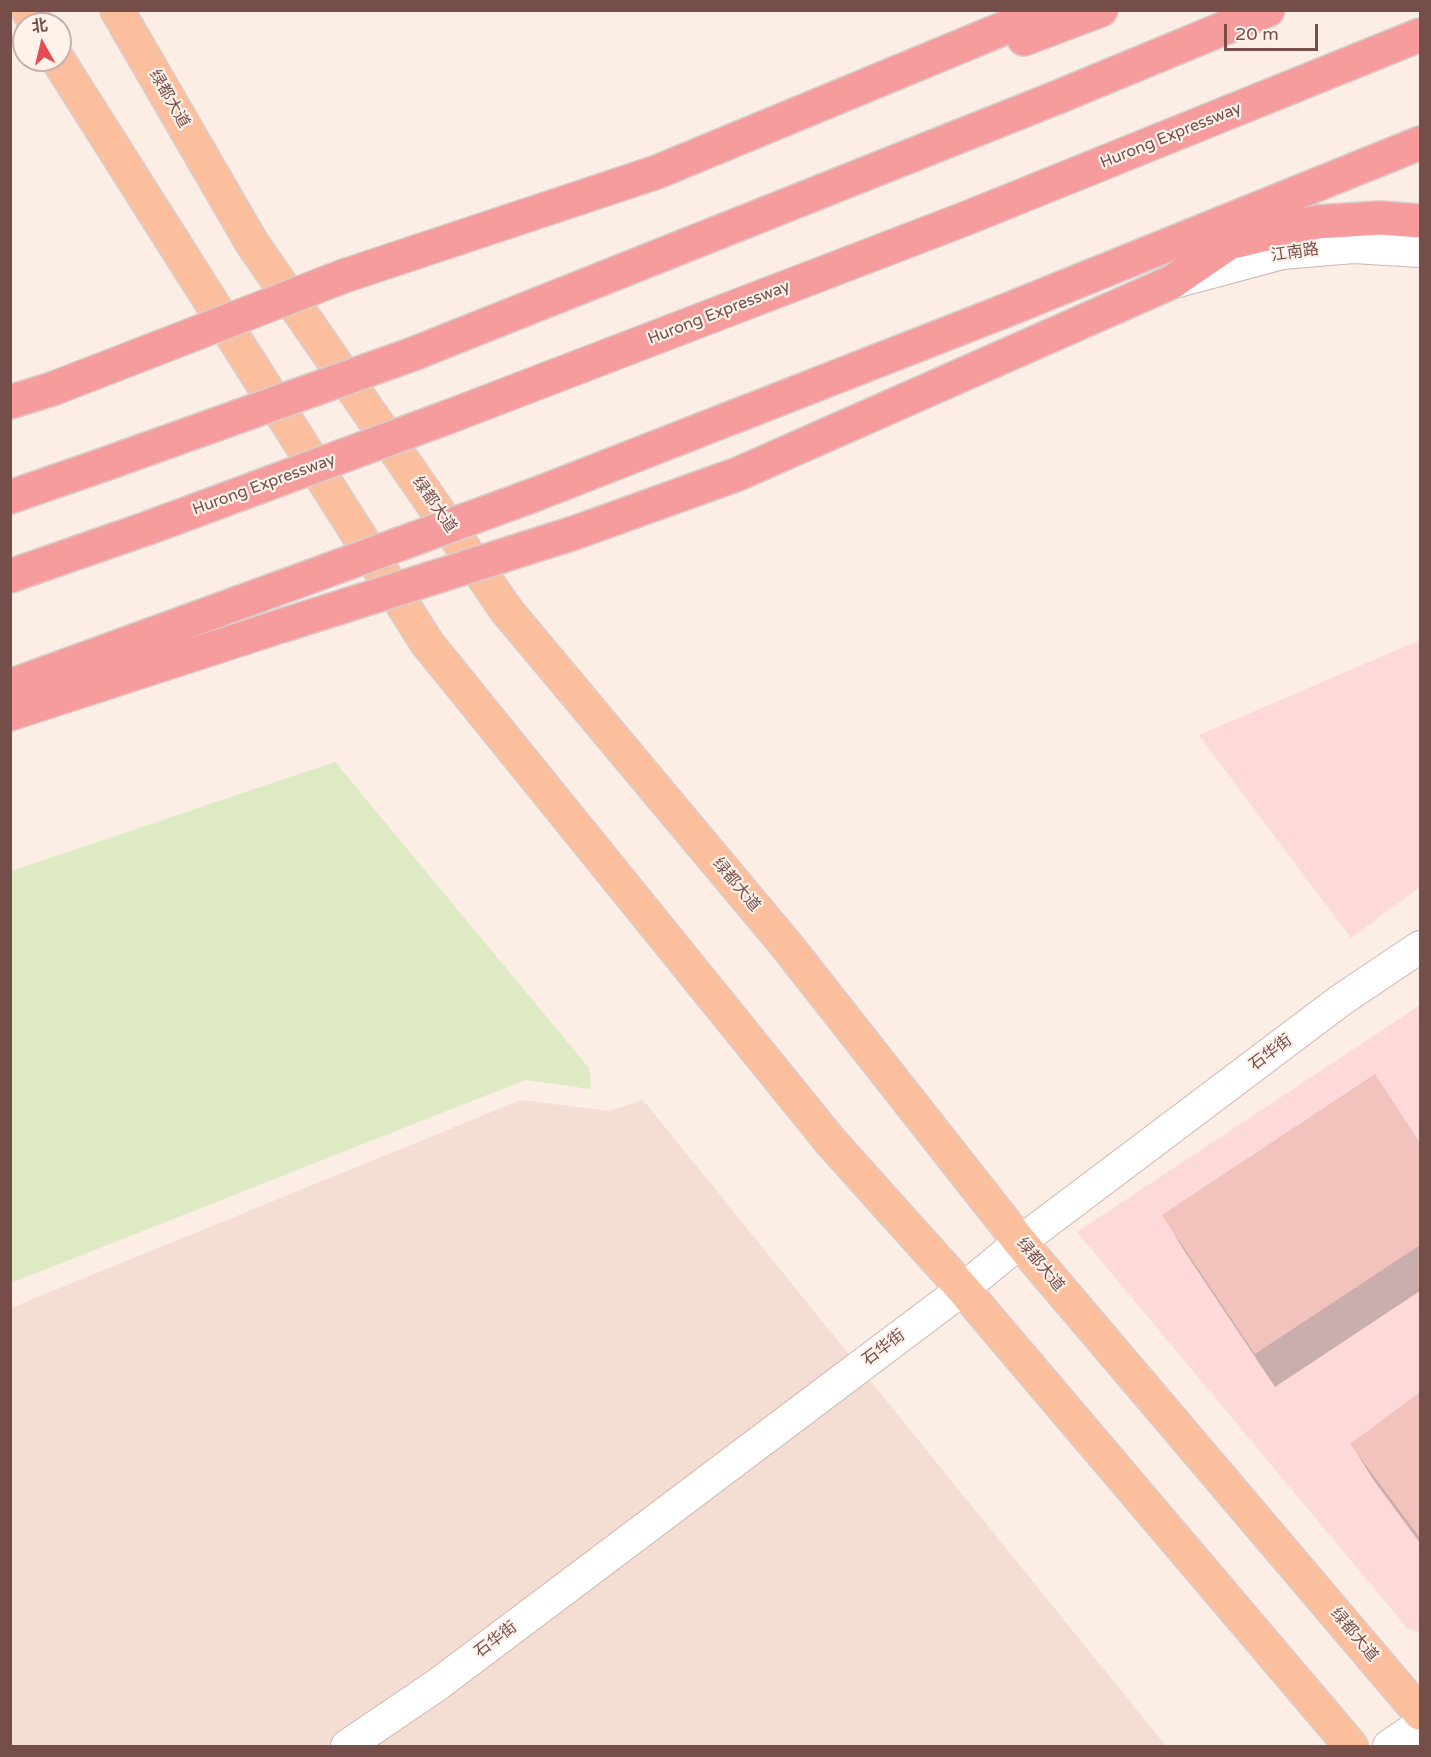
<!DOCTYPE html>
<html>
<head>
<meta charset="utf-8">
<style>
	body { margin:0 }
	#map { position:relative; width:1431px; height:1757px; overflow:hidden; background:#fcede5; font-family:"Varela Round","Noto Sans SC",sans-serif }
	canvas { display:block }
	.frame { position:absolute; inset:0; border:12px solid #754e4a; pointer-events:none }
	.north { position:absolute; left:12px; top:12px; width:60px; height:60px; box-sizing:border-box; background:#fff2eb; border:2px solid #c8b0ab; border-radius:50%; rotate:352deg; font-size:16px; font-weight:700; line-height:24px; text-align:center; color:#754e4a }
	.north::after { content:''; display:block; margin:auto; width:21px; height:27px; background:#e74a51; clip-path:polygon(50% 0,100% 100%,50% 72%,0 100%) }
	.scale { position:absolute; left:1224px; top:24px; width:94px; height:27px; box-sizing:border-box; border:3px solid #754e4a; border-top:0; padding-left:8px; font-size:18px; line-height:21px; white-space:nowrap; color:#754e4a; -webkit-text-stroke:4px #fff2eb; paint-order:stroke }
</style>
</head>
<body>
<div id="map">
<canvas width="1431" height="1757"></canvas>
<div class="frame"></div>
<div class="north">北</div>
<div class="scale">20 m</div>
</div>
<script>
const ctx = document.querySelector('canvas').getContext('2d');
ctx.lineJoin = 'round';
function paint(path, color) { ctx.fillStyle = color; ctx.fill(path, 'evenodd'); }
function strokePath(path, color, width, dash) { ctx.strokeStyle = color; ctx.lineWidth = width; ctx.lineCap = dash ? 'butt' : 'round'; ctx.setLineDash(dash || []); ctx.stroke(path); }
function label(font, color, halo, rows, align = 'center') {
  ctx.font = font + ' "Varela Round","Noto Sans SC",sans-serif'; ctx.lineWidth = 4.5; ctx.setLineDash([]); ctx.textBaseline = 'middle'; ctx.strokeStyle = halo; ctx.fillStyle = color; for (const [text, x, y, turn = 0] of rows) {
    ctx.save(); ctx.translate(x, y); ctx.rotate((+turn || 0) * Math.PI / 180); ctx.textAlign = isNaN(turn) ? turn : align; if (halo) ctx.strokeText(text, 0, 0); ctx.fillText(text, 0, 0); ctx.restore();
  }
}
paint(new Path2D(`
	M 521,1100 L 609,1111 L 643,1100 L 1166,1746 L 11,1746 L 11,1308 Z`), '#f4ddd3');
paint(new Path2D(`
	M 1420,640 L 1420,887 L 1351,938 L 1199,735 Z
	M 1420,1005 L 1420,1633 L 1408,1629 L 1077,1232 Z`), '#fddad9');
paint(new Path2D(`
	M 335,762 L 589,1068 L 591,1089 L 525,1080 L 11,1283 L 11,871 Z`), '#ddeac3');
paint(new Path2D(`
	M 1374,1076 L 1420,1146 L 1420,1291 L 1275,1387 L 1183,1249 L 1164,1216 Z
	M 1420,1394 L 1420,1543 L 1372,1478 L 1352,1445 Z`), '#0003');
paint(new Path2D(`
	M 1375,1074 L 1420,1143 L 1420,1245 L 1255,1354 L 1162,1215 Z
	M 1420,1392 L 1420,1538 L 1350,1444 Z`), '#f2c3bd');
const minor = new Path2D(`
	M 1178,281 L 1282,253 L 1353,247 L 1420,251
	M 347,1746 L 437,1685 L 963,1289 L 1020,1242 L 1341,1000 L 1420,947
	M 1389,1746 L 1420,1725`);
const major = new Path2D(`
	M 28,10 L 36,24
	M 117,10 L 252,243 L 507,611 L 787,946 L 1020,1242 L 1420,1713
	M 58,60 L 427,643 L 831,1142 L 963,1289 L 1351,1746`);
const highway = new Path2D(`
	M 1024,39 L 1101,10
	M 344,276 L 657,172 L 1048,10
	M 413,354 L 1058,97 L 1268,10
	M 10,402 L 52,389
	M 448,417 L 967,218 L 1420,35
	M 534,495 L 1002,312 L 1420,143
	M 10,497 L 108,463
	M 574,533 L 738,474 L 1172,282 L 1229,243 L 1317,222 L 1380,218 L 1420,221
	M 10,576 L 148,528
	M 10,686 L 260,595
	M 10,714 L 281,626`);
strokePath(minor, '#d0b4ae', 34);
strokePath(major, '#d8cdcc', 36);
strokePath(highway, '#d8cdcc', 36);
strokePath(minor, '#fff', 32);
strokePath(major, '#fbbf9e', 33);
strokePath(highway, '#f79c9d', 33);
const highwayBridge = new Path2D(`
	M 52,389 L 344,276
	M 108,463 L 413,354
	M 148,528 L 448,417
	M 260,595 L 534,495
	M 281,626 L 574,533`);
strokePath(highwayBridge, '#d8cdcc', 36, []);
strokePath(highwayBridge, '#f79c9d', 33);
label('16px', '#754e4a', '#fff2eb', [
	["绿都大道",169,99,60],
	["Hurong Expressway",1171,136,-22],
	["江南路",1295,253,-8],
	["Hurong Expressway",719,313,-21],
	["Hurong Expressway",264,485,-20],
	["绿都大道",434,505,55],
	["绿都大道",736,885,50],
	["石华街",1271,1053,-37],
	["绿都大道",1040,1265,50],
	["石华街",884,1348,-37],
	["绿都大道",1354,1635,50],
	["石华街",496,1640,-37]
]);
</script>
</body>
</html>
